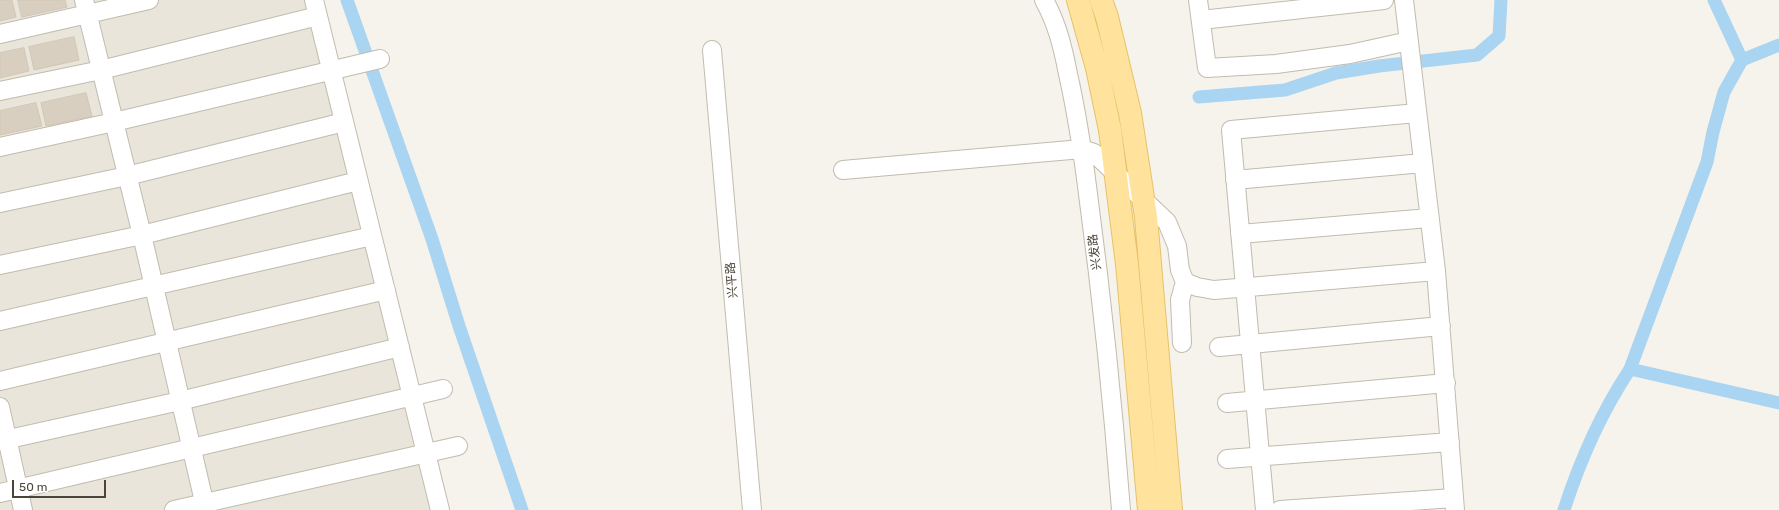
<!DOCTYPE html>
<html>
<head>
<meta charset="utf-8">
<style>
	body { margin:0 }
	#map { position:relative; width:1779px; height:510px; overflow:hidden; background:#f6f3ec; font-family:Rubik,sans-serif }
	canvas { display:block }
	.scale { position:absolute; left:12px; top:480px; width:94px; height:18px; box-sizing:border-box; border:2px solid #4b4439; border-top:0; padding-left:5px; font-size:12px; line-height:14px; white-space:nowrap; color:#4b4439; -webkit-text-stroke:3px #fff; paint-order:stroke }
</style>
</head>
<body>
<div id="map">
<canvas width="1779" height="510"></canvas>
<div class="scale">50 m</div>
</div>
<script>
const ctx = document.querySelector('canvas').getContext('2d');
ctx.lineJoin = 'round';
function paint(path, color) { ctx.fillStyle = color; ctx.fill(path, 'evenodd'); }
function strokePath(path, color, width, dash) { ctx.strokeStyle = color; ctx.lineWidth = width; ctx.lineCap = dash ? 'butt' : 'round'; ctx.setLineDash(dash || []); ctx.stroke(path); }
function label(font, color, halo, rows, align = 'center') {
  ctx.font = font + ' Rubik,"Noto Sans SC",sans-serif'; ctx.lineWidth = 3; ctx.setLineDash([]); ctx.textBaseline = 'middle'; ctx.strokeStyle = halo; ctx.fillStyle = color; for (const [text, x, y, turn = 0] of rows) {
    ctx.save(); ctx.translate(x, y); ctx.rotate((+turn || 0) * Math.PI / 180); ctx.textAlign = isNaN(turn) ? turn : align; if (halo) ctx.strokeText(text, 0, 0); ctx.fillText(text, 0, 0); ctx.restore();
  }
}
paint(new Path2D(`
	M 0,0 L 314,0 L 440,510 L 0,510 Z`), '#eae5da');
strokePath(new Path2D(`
	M 347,0 L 432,239 L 459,326 L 522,510
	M 1714,0 L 1742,60
	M 1199,97 L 1285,90 L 1336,73 L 1379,66 L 1477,55 L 1499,36 L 1501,0
	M 1630,369 L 1779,403
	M 1564,510 C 1580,460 1601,413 1630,369 L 1707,162 L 1713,132 L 1724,92 L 1742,60 L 1779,45`), '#a9d4f2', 13);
const building = new Path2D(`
	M 0,0 L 12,0 L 16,17 L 0,21 Z
	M 18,0 L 65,0 L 67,7 L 22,17 Z
	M 74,37 L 79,60 L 34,70 L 29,47 Z
	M 24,48 L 29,71 L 0,78 L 0,53 Z
	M 86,93 L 92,116 L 46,126 L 41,103 Z
	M 36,103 L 42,126 L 0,135 L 0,111 Z`);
paint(building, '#d8cfc1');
strokePath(building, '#d3c7b4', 1);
const minor = new Path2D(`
	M 84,0 L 142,235 L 206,510
	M 314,0 L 440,510
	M 1044,0 C 1057,23 1063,48 1068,74 C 1077,114 1083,154 1088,194 C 1102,299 1113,404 1121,510
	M 1198,0 L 1207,68 L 1276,64 L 1350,54 L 1409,41
	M 1404,0 L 1436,271 L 1455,510
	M 1201,20 L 1384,0
	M 0,34 L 149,0
	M 712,50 L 752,510
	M 0,91 L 101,70 L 318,16
	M 0,147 L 114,122 L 380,59
	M 843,170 L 1082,149 L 1094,153 L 1167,222 L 1177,246 L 1180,270 L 1185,282 L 1197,287 L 1214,290 L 1436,271
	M 1235,180 L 1423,163
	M 0,203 L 127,176 L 344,122
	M 1240,234 L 1429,218
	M 0,265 L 142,235 L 358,181
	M 0,321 L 372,236
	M 1182,343 L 1180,300 L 1185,282
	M 1219,347 L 1441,326
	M 0,381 L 386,290
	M 1227,403 L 1446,383
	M 0,407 L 23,510
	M 0,441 L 180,401 L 400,347
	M 1227,459 L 1450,442
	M 0,493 L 443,389
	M 174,510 L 458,446
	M 1265,510 L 1231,130 L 1417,113
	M 1280,510 L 1454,498`);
const major = new Path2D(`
	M 1078,0 L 1097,68 L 1110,130 L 1127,264 L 1149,510
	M 1101,0 L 1107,17 L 1130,113 L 1146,217 L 1171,510`);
strokePath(minor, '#c2bbae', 20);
strokePath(major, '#e6c16a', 24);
strokePath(minor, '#fff', 18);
strokePath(major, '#ffe39c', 22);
label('12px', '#4b4439', '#fff', [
	["兴发路",1095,252,-97],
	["兴平路",732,280,-95]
]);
</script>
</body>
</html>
